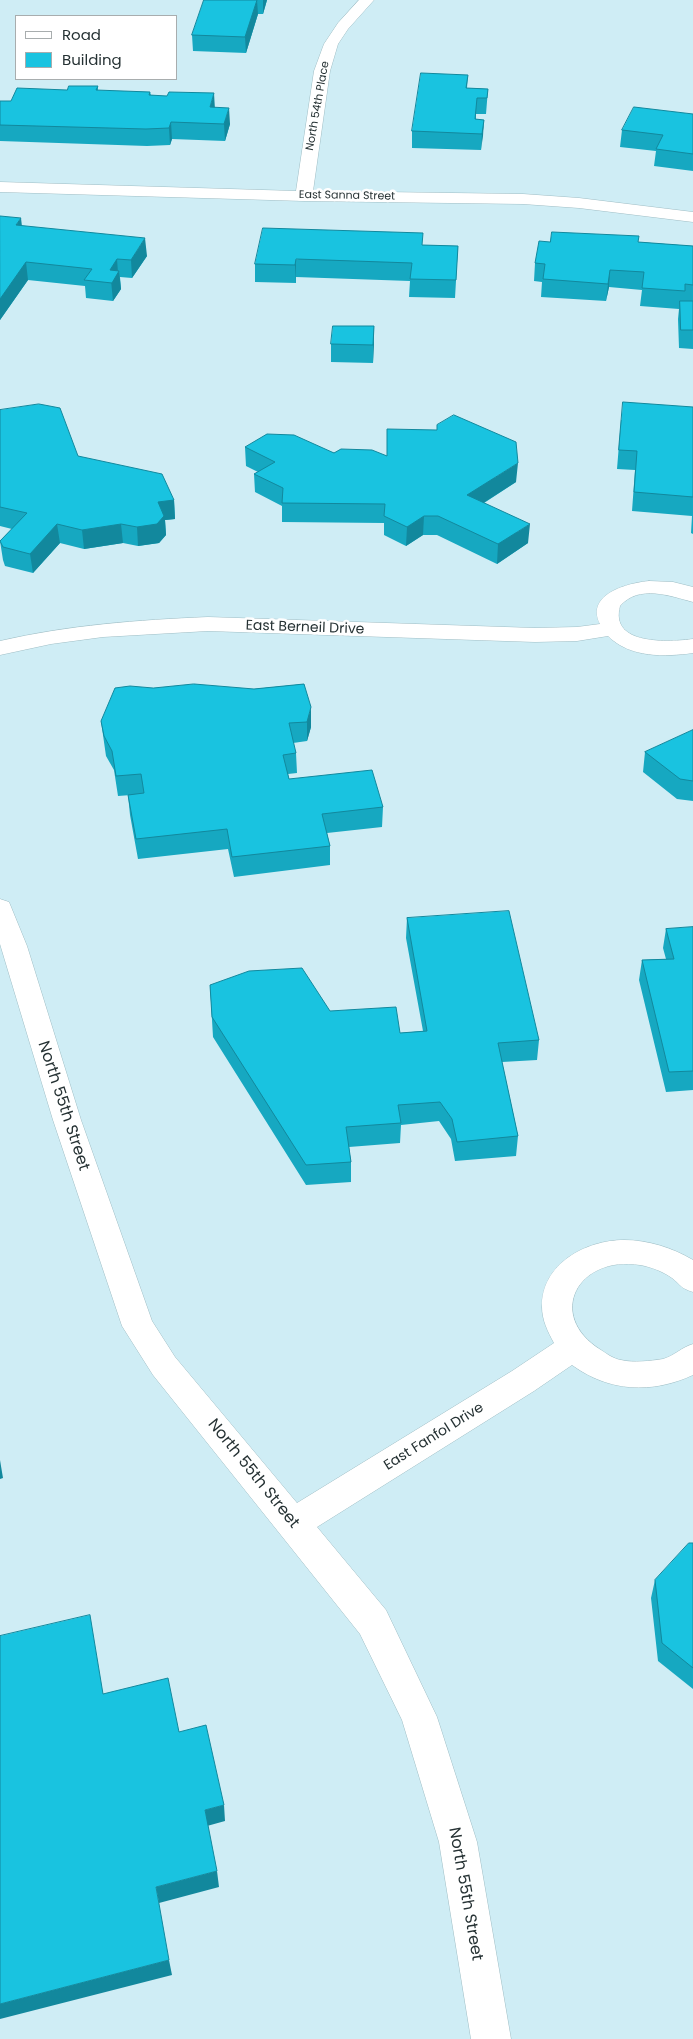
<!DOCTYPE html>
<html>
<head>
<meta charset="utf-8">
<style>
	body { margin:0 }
	#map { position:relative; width:693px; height:2039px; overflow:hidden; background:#cfedf5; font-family:Poppins,sans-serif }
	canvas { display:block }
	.legend { position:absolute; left:15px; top:15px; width:162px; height:65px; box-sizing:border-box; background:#fff; border:1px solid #a8adae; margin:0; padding:6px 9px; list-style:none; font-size:15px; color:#263234 }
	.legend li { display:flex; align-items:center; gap:10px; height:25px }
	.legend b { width:25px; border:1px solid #a8adae }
</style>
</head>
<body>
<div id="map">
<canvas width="693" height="2039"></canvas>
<ul class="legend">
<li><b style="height:6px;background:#fff"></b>Road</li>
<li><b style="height:14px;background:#19c3e0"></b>Building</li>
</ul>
</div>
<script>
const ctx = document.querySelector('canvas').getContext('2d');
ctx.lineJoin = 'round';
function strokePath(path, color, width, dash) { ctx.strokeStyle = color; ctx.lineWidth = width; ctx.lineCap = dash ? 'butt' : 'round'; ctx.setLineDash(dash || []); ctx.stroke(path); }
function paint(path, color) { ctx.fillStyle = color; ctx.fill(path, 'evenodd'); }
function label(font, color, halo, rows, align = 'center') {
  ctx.font = font + ' Poppins,sans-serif'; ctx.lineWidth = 5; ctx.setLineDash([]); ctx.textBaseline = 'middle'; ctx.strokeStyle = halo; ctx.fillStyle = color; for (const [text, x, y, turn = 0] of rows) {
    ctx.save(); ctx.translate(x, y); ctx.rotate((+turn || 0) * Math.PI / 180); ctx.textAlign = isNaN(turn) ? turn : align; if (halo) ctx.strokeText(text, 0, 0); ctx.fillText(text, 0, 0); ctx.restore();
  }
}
const minor = new Path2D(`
	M 359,0 L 374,0 L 348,29 L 338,44 L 330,71 L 313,191 L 523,194 L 579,198 L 693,212 L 693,222 L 579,208 L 523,204 L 304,201 L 0,192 L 0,182 L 296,191 L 314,71 L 324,44 L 338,23 Z
	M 649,581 L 673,582 L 693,587 L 693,602 C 670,596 639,584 620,606 C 609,646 670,642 693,639 L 693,653 C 665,657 630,658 608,636 L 577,641 L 535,642 L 208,631 L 103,637 L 51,644 L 0,655 L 0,641 C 69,625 138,620 208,617 L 535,628 L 577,627 L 600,624 C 585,594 628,583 649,581 Z
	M 0,899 L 9,902 L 27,946 L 81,1120 L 152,1321 L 175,1357 L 297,1503 L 512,1371 L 554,1343 C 548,1332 542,1320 542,1307 C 541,1264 586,1240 624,1240 C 648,1240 673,1248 693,1260 L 693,1292 C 680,1288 681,1285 672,1278 C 662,1271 651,1267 640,1265 C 578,1255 545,1315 601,1350 C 607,1354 614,1359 621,1360 C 634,1363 650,1361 663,1359 C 674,1356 682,1347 693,1344 L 693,1375 C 652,1394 609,1392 572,1365 L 534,1391 L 317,1527 L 386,1610 L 437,1717 L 477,1842 L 511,2039 L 471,2039 L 439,1842 L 402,1720 L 360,1634 L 153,1375 L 122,1326 L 53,1120 L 0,944 Z`);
strokePath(minor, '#9fbdc4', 1);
paint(minor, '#fff');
paint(new Path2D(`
	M 204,0 L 267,0 L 263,14 L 258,14 L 246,53 L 193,51 L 192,35 Z
	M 468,75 L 467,88 L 488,89 L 486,114 L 476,114 L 476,119 L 484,120 L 481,150 L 412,148 L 412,131 Z
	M 98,86 L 98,91 L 150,92 L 151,95 L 215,107 L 230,124 L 225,141 L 172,139 L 170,145 L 147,146 L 0,141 L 0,101 L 11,101 L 67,90 Z
	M 693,114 L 693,171 L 654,166 L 656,151 L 620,147 L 622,130 Z
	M 0,216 L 22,226 L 147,256 L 132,278 L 120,277 L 121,289 L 113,301 L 86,298 L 85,286 L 28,280 L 0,320 Z
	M 550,242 L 638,242 L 693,246 L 693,349 L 679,348 L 678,319 L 679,309 L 640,306 L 642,290 L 609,287 L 606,301 L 541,297 L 542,282 L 534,281 L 535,263 Z
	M 423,245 L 458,246 L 455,298 L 409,297 L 410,281 L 296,277 L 296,283 L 255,282 L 255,264 Z
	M 374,326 L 373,363 L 331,362 L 331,344 Z
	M 693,407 L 693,534 L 691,533 L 692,516 L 632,511 L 635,470 L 617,469 L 621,420 Z
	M 0,410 L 78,456 L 174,500 L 175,519 L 165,520 L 166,535 L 159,543 L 138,546 L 123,543 L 84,549 L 60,543 L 33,573 L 5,566 L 3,560 L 0,541 L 12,529 L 0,526 Z
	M 245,447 L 387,456 L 516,482 L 484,503 L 528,543 L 497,564 L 437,535 L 423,535 L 406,546 L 384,535 L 384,523 L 282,522 L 282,506 L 255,492 L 254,474 L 258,472 L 246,466 Z
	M 304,684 L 311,727 L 307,741 L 293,743 L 296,753 L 297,773 L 288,774 L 289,779 L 383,807 L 382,827 L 327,833 L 330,846 L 330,865 L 234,877 L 228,849 L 138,859 L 130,815 L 128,795 L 131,795 L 118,796 L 114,770 L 106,756 L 101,721 L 153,688 L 254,689 Z
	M 693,730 L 693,801 L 677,799 L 643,772 L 645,752 Z
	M 407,918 L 539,1040 L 537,1060 L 502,1062 L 518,1136 L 516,1156 L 455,1161 L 451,1139 L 439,1121 L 401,1125 L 400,1143 L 349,1147 L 351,1162 L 351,1182 L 306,1185 L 213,1037 L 210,985 L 330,1011 L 400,1033 L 423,1031 L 406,938 Z
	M 693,927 L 693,1090 L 666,1092 L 639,980 L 642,960 L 666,959 L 663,948 L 666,929 Z
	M 693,1543 L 693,1689 L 658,1661 L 651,1598 L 655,1580 Z`), '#16a8c1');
paint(new Path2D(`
	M 257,0 L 258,14 L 246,53 L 245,37 Z
	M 263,0 L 267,0 L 263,14 Z
	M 214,93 L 215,110 L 210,107 Z
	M 229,108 L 230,124 L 225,141 L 224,124 Z
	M 484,120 L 483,136 L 481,150 L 482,134 Z
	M 171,122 L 172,139 L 170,145 L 169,128 Z
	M 21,218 L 23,235 L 16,225 Z
	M 145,238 L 147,256 L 132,278 L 131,260 Z
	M 117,259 L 118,273 L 119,271 L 121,289 L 113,301 L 110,270 Z
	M 296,259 L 296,283 L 295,265 Z
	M 26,262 L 28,280 L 0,320 L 0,299 Z
	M 610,270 L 609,287 L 606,301 L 608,284 Z
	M 374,326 L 374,344 L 373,363 L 373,345 Z
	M 518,463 L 516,482 L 466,514 L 467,495 Z
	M 174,500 L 175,519 L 165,520 L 166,535 L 159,543 L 138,546 L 137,527 L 158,502 Z
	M 424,516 L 423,535 L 406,546 L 407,527 Z
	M 57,524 L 60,543 L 33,573 L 30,554 Z
	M 121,524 L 123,543 L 84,549 L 82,530 Z
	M 530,524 L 528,543 L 497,564 L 498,544 Z
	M 311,707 L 311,727 L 307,741 L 307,722 Z
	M 0,1460 L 3,1478 L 0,1479 Z
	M 224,1805 L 225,1821 L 207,1826 L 205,1810 Z
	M 217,1871 L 219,1887 L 159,1903 L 156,1887 Z
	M 169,1960 L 172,1975 L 0,2019 L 0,2004 Z`), '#12889d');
const building = new Path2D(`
	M 204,0 L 257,0 L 245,37 L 192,35 Z
	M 421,73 L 468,75 L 466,88 L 488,89 L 487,98 L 477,98 L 475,119 L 484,120 L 482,134 L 412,131 Z
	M 69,86 L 98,86 L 96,90 L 150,92 L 149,95 L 167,96 L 169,92 L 214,93 L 210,107 L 229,108 L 224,124 L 171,122 L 169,128 L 146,129 L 0,125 L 0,101 L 11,101 L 17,88 L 67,90 Z
	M 634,107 L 693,114 L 693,154 L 656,149 L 663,135 L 622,130 Z
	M 0,216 L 21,218 L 16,225 L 145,238 L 131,260 L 117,259 L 110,270 L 119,271 L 112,283 L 84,280 L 92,269 L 26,262 L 0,299 Z
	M 263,228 L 423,233 L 422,245 L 458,246 L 456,280 L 410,279 L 412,263 L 296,259 L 295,265 L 255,264 Z
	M 552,232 L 639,236 L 638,242 L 693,246 L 693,285 L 685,284 L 685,291 L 642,288 L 644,272 L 610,270 L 608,284 L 543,279 L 545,264 L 535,263 L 539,241 L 550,242 Z
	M 680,301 L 693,301 L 693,330 L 681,330 Z
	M 333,326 L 374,326 L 373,345 L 331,344 Z
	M 623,402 L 693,407 L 693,497 L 634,492 L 637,451 L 619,450 Z
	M 39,404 L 60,408 L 78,456 L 162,474 L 174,500 L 158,502 L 164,516 L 157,524 L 137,527 L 121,524 L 82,530 L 57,524 L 30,554 L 3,547 L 0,541 L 27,513 L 0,507 L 0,410 Z
	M 454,415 L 516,442 L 518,463 L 467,495 L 530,524 L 498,544 L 438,516 L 424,516 L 407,527 L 384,516 L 385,504 L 282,503 L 283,488 L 254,474 L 275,462 L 245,447 L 267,434 L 294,435 L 334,453 L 341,449 L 372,450 L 387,456 L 387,429 L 437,430 L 437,425 Z
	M 194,684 L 254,689 L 304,684 L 311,707 L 307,722 L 289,723 L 296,753 L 283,755 L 289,779 L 372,770 L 383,807 L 322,814 L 330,846 L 232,857 L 227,829 L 136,839 L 128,795 L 144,793 L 141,774 L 116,776 L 112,751 L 104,736 L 101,721 L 115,688 L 130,686 L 153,688 Z
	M 693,730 L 693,781 L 680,779 L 645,752 Z
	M 509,911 L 539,1040 L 498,1043 L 518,1136 L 457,1142 L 452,1119 L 440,1102 L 398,1105 L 401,1123 L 346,1127 L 351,1162 L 306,1165 L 212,1017 L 210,985 L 249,971 L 302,968 L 330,1011 L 396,1007 L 400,1033 L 427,1031 L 407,918 Z
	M 693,927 L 693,1071 L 669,1072 L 642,960 L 674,959 L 666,929 Z
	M 689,1543 L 693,1543 L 693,1668 L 662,1643 L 655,1580 Z
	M 90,1615 L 103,1694 L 168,1678 L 179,1732 L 206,1725 L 224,1805 L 205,1810 L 217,1871 L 156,1887 L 169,1960 L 0,2004 L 0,1636 Z`);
paint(building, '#19c3e0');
strokePath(building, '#12889d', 1);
label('11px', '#263234', '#fff', [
	["North 54th Place",318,106,-80],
	["East Sanna Street",347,196,1]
]);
label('14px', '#263234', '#fff', [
	["East Berneil Drive",305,628,2],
	["East Fanfol Drive",434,1437,-32]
]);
label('16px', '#263234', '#fff', [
	["North 55th Street",63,1106,72],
	["North 55th Street",253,1474,51],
	["North 55th Street",465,1894,80]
]);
</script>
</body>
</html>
